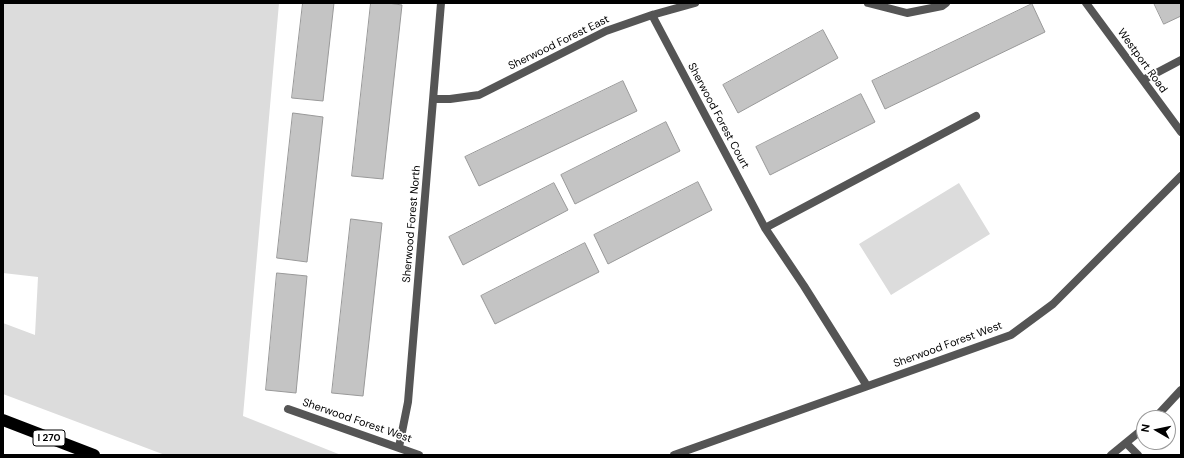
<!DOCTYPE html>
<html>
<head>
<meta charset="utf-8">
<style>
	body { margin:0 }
	#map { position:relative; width:1184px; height:458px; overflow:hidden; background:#fff; font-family:"DM Sans",sans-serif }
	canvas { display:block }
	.frame { position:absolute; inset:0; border:4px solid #000; pointer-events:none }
	.north { position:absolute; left:1136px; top:410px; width:40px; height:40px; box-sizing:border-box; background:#fff; border:1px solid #999; border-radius:50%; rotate:279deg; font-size:11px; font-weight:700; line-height:16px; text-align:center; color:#000 }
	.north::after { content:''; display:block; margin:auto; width:14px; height:18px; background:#000; clip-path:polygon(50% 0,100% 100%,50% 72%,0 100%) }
</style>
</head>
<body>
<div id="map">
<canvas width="1184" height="458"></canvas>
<div class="frame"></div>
<div class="north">N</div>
</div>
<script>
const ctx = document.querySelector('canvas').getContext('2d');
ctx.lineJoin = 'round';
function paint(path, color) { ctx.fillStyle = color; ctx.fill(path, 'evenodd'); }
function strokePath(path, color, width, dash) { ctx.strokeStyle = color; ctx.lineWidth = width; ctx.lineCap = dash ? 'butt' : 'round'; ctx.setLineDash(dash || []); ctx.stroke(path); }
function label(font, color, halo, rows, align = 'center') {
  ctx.font = font + ' "DM Sans",sans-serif'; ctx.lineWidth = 3.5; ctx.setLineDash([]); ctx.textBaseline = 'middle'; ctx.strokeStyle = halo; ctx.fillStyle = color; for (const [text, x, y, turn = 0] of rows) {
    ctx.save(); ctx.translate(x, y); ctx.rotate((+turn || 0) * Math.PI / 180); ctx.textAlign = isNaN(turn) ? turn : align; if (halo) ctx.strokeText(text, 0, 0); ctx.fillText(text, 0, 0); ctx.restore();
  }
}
paint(new Path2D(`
	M 3,3 L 279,3 L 243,416 L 341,455 L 165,455 L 3,394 L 3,323 L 35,335 L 38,277 L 3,273 L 3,119 L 4,105 L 3,105 Z
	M 959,183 L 990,234 L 891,295 L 859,244 Z`), '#dcdcdc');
const building = new Path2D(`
	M 303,3 L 334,3 L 323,101 L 292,98 Z
	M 371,3 L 388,3 L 402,5 L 383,179 L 352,176 Z
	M 1154,3 L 1181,3 L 1181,16 L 1164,24 Z
	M 1032,4 L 1045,32 L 885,109 L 872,81 Z
	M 823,30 L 838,58 L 738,113 L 723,85 Z
	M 623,81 L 637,111 L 479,186 L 465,157 Z
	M 861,94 L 875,122 L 770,175 L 756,147 Z
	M 293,113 L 323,117 L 307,262 L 277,258 Z
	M 666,122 L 680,151 L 575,204 L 561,175 Z
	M 698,182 L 712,210 L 608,264 L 594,235 Z
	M 554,183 L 568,210 L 463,265 L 449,237 Z
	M 351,219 L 382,223 L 363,396 L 332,393 Z
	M 585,243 L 599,272 L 495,324 L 481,296 Z
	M 277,273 L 307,276 L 296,393 L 266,390 Z`);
paint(building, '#c4c4c4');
strokePath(building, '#999', 1);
strokePath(new Path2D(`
	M 868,3 L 907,13 L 942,6 L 946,3
	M 1086,3 L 1181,132
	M 652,15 L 765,228 L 804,286 L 867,386
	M 1143,80 L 1181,60
	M 434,99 L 450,99 L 479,95 L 606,31 L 652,15 L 695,3
	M 765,228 L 976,116
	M 288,409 L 419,455
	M 1155,418 L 1181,390
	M 1126,443 L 1138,455
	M 399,447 L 408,402 L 441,3
	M 674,455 L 1011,335 L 1053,304 L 1181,176
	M 1111,455 L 1144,428`), '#555', 8);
strokePath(new Path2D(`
	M 3,420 L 94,455`), '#000', 12);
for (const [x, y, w] of [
	[49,438,32]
]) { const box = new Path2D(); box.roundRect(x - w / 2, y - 8, w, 16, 3); ctx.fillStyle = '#fff'; ctx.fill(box); strokePath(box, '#000', 1); }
label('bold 10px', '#000', null, [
	["I 270",49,438]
]);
label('11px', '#000', '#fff', [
	["Sherwood Forest East",559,43,-26],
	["Westport Road",1142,61,54],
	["Sherwood Forest Court",718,116,62],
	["Sherwood Forest North",412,224,-85],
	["Sherwood Forest West",948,345,-20],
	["Sherwood Forest West",357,421,19]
]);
</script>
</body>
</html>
